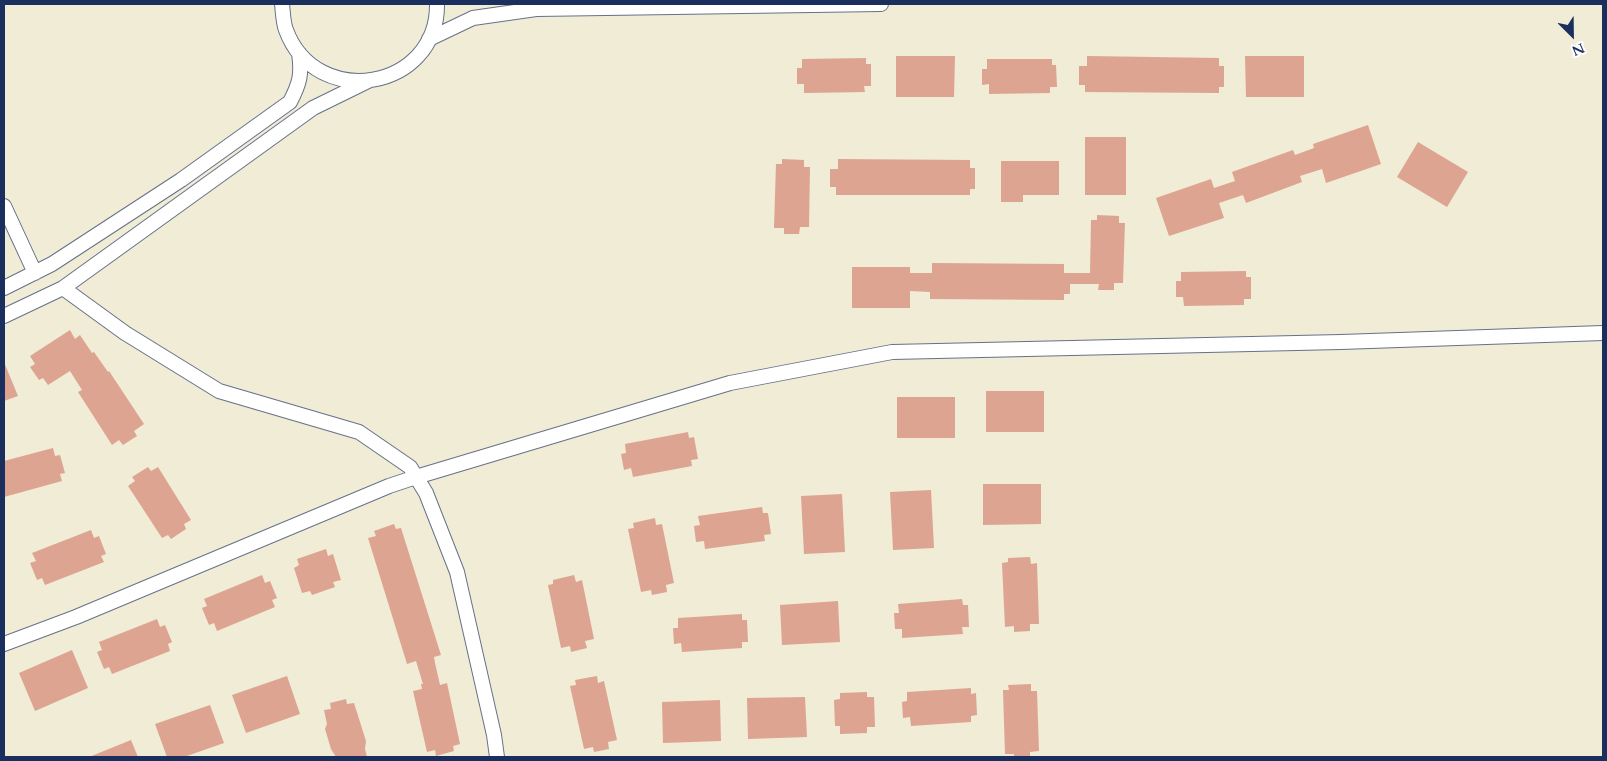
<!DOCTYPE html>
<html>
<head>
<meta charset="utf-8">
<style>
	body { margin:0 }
	#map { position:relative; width:1607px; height:761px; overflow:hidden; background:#f0ecd5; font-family:Cardo,serif }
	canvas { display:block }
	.frame { position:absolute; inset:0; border:5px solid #1b2f5e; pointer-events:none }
	.north { position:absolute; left:1547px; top:10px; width:50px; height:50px; -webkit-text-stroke:4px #fff; paint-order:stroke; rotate:157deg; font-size:14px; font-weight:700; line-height:20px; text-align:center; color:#1b2f5e }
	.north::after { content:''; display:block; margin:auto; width:18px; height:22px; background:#1b2f5e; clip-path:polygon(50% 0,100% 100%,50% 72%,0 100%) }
</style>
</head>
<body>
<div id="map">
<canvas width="1607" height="761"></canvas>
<div class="frame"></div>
<div class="north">N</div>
</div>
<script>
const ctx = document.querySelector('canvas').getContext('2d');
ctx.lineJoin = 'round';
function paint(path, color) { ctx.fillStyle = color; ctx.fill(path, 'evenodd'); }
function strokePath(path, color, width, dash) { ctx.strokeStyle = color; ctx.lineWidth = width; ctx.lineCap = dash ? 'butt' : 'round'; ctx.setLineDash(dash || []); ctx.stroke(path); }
paint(new Path2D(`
	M 896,56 L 955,56 L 954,97 L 896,97 Z
	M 1087,56 L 1219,58 L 1219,66 L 1224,66 L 1224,87 L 1219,87 L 1219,93 L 1085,92 L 1085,85 L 1079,85 L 1079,66 L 1087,66 Z
	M 1245,56 L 1304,56 L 1304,97 L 1246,97 Z
	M 866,58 L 866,64 L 871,64 L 871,86 L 864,86 L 865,92 L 804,93 L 804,84 L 797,84 L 797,68 L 802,68 L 802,59 Z
	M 987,59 L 1052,59 L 1052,65 L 1056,65 L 1057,87 L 1050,87 L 1050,93 L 989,94 L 989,84 L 982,85 L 982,69 L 987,69 Z
	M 1368,125 L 1381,164 L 1326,183 L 1322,169 L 1300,176 L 1302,182 L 1246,203 L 1243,195 L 1219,203 L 1224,218 L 1169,236 L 1156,198 L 1211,179 L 1214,188 L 1235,181 L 1232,172 L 1293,150 L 1295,155 L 1314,148 L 1313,144 Z
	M 1085,137 L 1126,137 L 1126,195 L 1085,195 Z
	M 1418,142 L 1468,172 L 1447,207 L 1397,177 Z
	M 782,159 L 804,160 L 804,167 L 810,167 L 809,227 L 800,227 L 799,234 L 784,234 L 784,228 L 774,228 L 776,164 L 782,164 Z
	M 838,159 L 970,160 L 970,168 L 975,168 L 975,189 L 970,189 L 970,195 L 836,195 L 836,187 L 830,187 L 830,169 L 838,169 Z
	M 1001,161 L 1059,161 L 1059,195 L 1023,195 L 1023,202 L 1001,202 Z
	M 1097,215 L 1119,216 L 1119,223 L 1125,223 L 1123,283 L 1114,283 L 1114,290 L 1098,290 L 1099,284 L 1070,284 L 1070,294 L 1064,294 L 1064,300 L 930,299 L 930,292 L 910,291 L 910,308 L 852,308 L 852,267 L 910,267 L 910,273 L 932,273 L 932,263 L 1064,264 L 1064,273 L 1090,273 L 1091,220 L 1097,220 Z
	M 1246,271 L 1246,277 L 1251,277 L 1251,299 L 1244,299 L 1244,305 L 1184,306 L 1183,297 L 1176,297 L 1176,281 L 1181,281 L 1181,272 Z
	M 70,330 L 75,339 L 80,335 L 92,353 L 94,352 L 108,372 L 109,371 L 144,424 L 134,431 L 137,436 L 123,445 L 119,440 L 112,445 L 78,392 L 82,390 L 70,371 L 48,385 L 43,378 L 39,380 L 30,367 L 35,364 L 30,356 Z
	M 4,362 L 18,396 L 4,401 Z
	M 986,391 L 1044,391 L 1044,432 L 986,432 Z
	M 897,397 L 955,397 L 955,438 L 897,438 Z
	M 688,432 L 689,438 L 694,437 L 698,459 L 691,460 L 692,466 L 633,477 L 631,468 L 624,470 L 621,454 L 626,453 L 625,444 Z
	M 53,448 L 55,456 L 60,455 L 65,473 L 60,474 L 62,481 L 4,497 L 4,461 Z
	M 148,467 L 151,471 L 158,467 L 191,520 L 184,524 L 186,529 L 171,539 L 168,535 L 162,538 L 128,486 L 135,481 L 132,477 Z
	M 983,484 L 1041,484 L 1041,524 L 983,525 Z
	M 931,490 L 934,548 L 893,550 L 890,492 Z
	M 842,494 L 845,552 L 804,554 L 801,496 Z
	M 762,507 L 763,513 L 768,513 L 771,534 L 764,535 L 765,541 L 705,549 L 704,541 L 696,542 L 694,526 L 700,525 L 698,516 Z
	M 655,518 L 656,525 L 662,524 L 674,583 L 666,585 L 667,592 L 652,595 L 651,590 L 641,592 L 628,529 L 634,528 L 633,523 Z
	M 394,524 L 396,529 L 401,528 L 441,655 L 434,657 L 435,663 L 440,685 L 447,683 L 460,744 L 453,746 L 454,751 L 436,756 L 435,750 L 427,752 L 413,691 L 422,689 L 421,684 L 423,684 L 416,661 L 407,664 L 368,538 L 376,536 L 374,531 Z
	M 91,530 L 94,538 L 99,536 L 106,554 L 101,556 L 104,562 L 45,585 L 42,578 L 37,580 L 30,563 L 36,561 L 32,553 Z
	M 326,549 L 328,556 L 333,554 L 341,580 L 333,582 L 335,587 L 312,595 L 310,591 L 302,593 L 294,568 L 299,565 L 297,559 Z
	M 1030,557 L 1031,564 L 1037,563 L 1039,624 L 1030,624 L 1030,631 L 1014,632 L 1014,626 L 1005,627 L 1002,563 L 1008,562 L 1008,558 Z
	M 262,575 L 265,583 L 270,581 L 277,598 L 272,600 L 275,607 L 217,631 L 214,623 L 209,625 L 202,608 L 207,606 L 204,599 Z
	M 574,575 L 576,582 L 582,580 L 594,639 L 585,641 L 587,648 L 571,652 L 570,646 L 561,648 L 548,585 L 553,584 L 553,580 Z
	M 962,599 L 963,605 L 968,605 L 969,627 L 962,627 L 963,634 L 902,638 L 902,629 L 895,629 L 894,613 L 899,613 L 898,604 Z
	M 838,601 L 840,642 L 782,645 L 780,605 Z
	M 742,614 L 742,620 L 747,620 L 748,642 L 742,642 L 742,648 L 682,652 L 681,643 L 674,644 L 673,628 L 678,628 L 678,618 Z
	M 157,619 L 160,627 L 165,625 L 172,642 L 168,644 L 170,651 L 112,674 L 109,667 L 104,669 L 97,652 L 102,650 L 99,642 Z
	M 72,650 L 88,688 L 35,711 L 19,673 Z
	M 287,676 L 300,714 L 246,733 L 232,695 Z
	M 597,676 L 598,683 L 604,681 L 617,740 L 608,742 L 609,749 L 594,752 L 593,747 L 584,749 L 570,686 L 576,685 L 575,680 Z
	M 1031,684 L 1031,691 L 1037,691 L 1039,751 L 1030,752 L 1030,757 L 1014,757 L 1014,754 L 1005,754 L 1003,690 L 1009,690 L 1008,685 Z
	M 971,688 L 971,694 L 976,693 L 977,715 L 971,716 L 971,722 L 911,726 L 910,717 L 903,718 L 902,702 L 907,701 L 907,692 Z
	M 867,692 L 867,697 L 874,697 L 875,727 L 867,727 L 867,733 L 840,734 L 840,726 L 835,726 L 834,700 L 840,699 L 840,693 Z
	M 805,697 L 807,737 L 748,739 L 747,698 Z
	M 346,699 L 347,704 L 354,703 L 366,741 L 365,749 L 367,757 L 336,757 L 331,749 L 325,729 L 327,724 L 324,710 L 331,709 L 330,703 Z
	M 720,700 L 721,741 L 663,743 L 662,702 Z
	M 210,705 L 224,743 L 184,757 L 167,757 L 155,724 Z
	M 131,740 L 138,757 L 89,757 Z`), '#dda492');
const minor = new Path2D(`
	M 282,4 C 283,12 283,22 286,30 C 316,111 438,90 437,4
	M 429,39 L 473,18 L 536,9 L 881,4
	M 4,206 L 35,273
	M 4,288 L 52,264 L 181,180 L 290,102 C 300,83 302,74 299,53
	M 63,288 L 125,333 L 219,391 L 359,432 L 410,467 L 426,493 L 457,572 L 494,735 L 497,757
	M 4,316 L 63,288 L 313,108 L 368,81
	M 4,644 L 76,617 L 389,486 L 416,477 L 730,383 L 892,352 L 1341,342 L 1603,333`);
strokePath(minor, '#667188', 16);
strokePath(minor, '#fff', 14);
</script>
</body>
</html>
